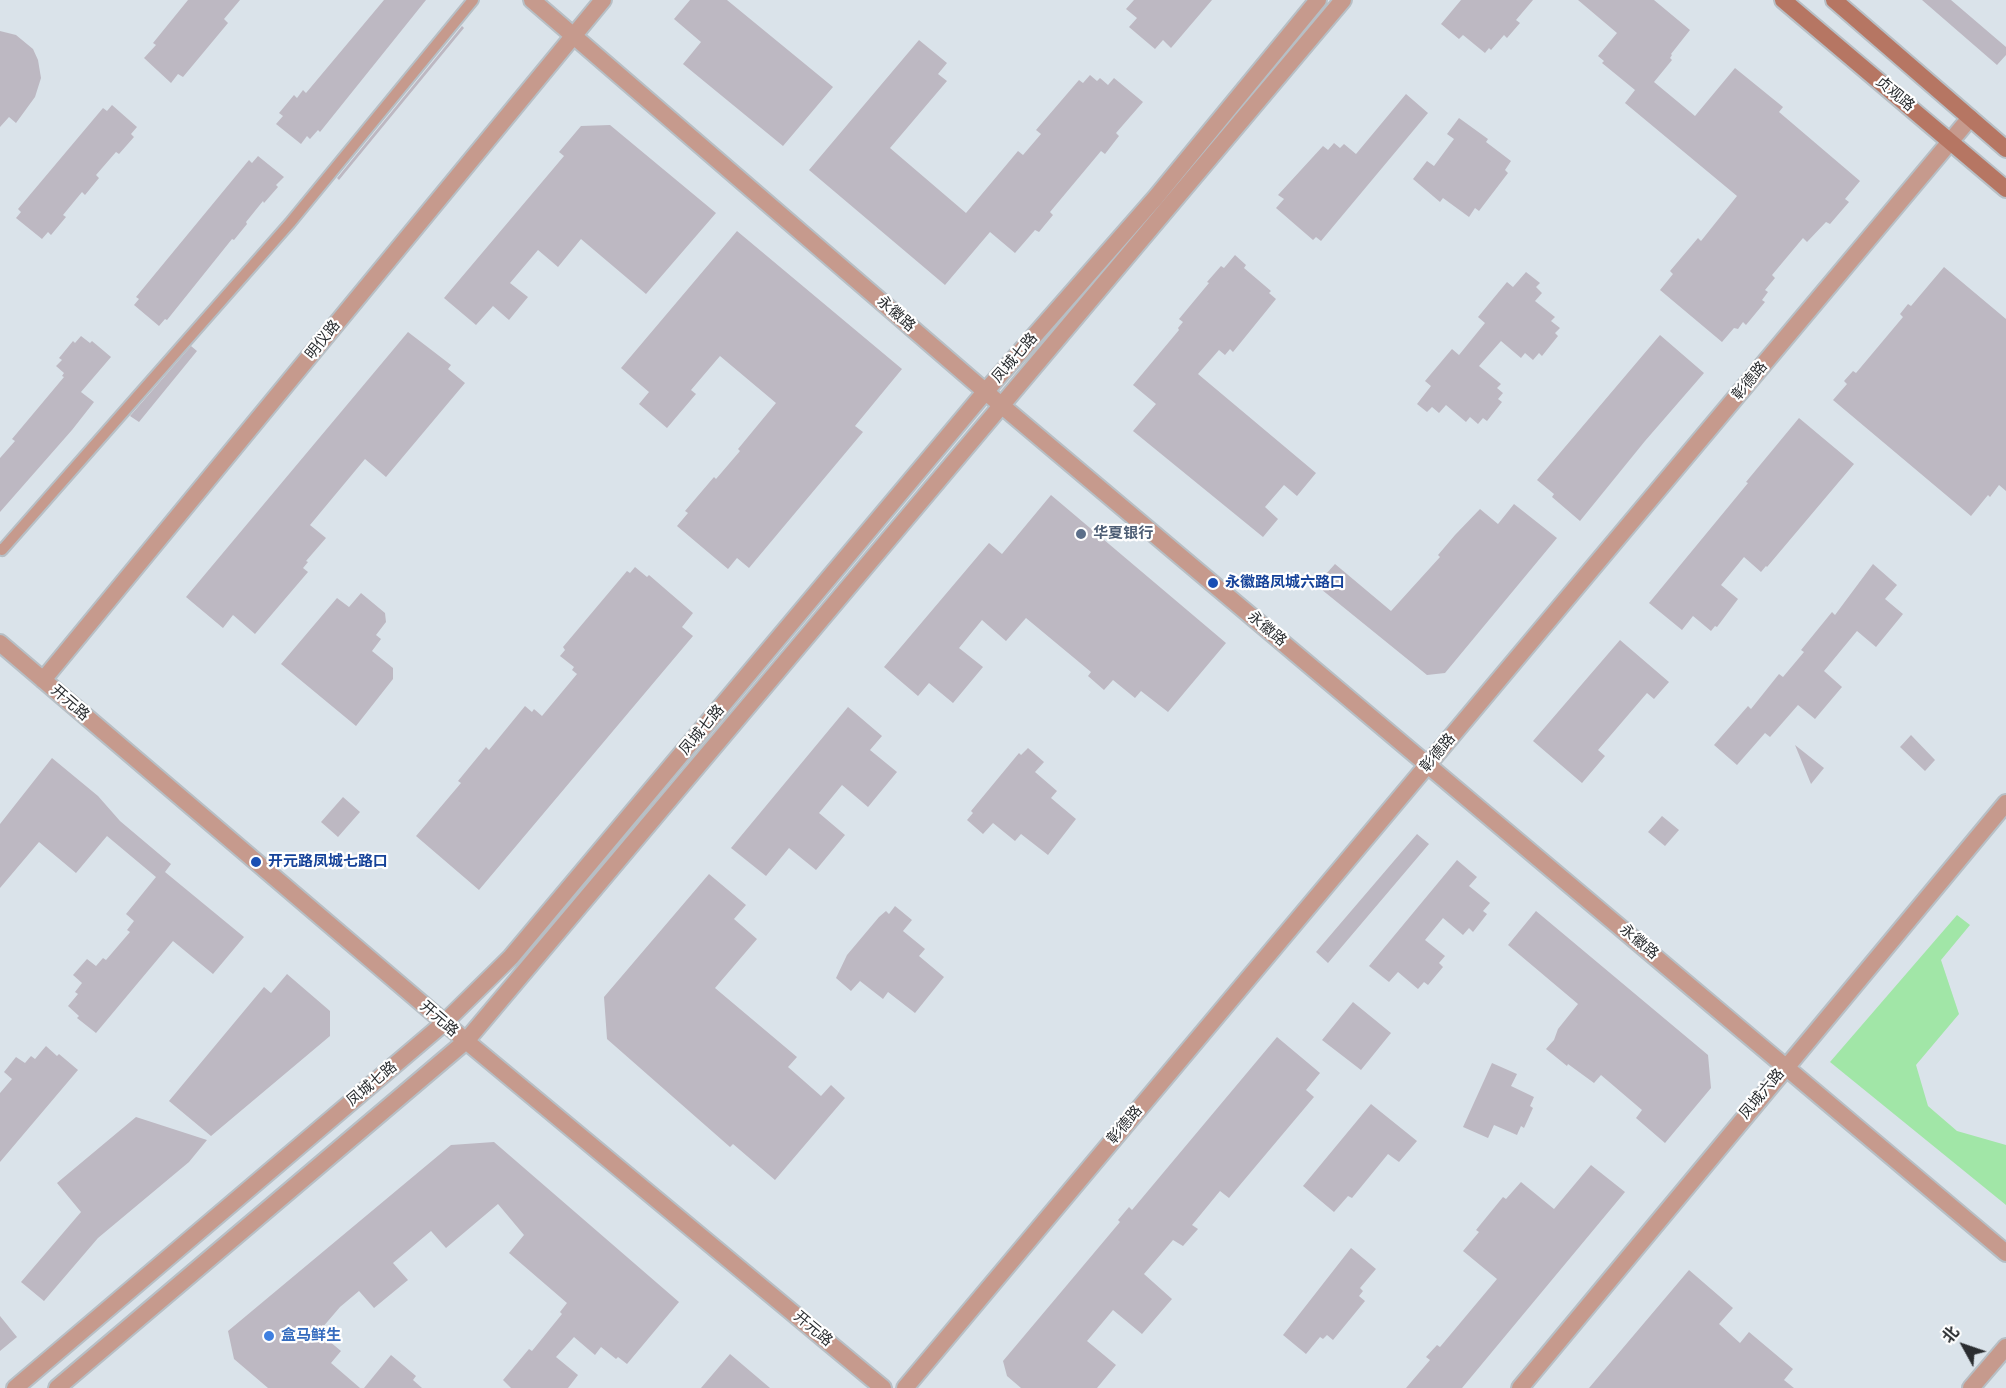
<!DOCTYPE html>
<html>
<head>
<meta charset="utf-8">
<style>
	body { margin:0 }
	#map { position:relative; width:2006px; height:1388px; overflow:hidden; background:#dae3ea; font-family:"Noto Serif","Noto Sans SC",serif }
	canvas { display:block }
	.north { position:absolute; left:1934px; top:1316px; width:60px; height:60px; -webkit-text-stroke:4px #fff; paint-order:stroke; rotate:310deg; font-size:16px; font-weight:700; line-height:24px; text-align:center; color:#2a2d30 }
	.north::after { content:''; display:block; margin:auto; width:21px; height:27px; background:#2a2d30; clip-path:polygon(50% 0,100% 100%,50% 72%,0 100%) }
</style>
</head>
<body>
<div id="map">
<canvas width="2006" height="1388"></canvas>
<div class="north">北</div>
</div>
<script>
const ctx = document.querySelector('canvas').getContext('2d');
ctx.lineJoin = 'round';
function paint(path, color) { ctx.fillStyle = color; ctx.fill(path, 'evenodd'); }
function strokePath(path, color, width, dash) { ctx.strokeStyle = color; ctx.lineWidth = width; ctx.lineCap = dash ? 'butt' : 'round'; ctx.setLineDash(dash || []); ctx.stroke(path); }
function label(font, color, halo, rows, align = 'center') {
  ctx.font = font + ' "Noto Serif","Noto Sans SC",serif'; ctx.lineWidth = 4.5; ctx.setLineDash([]); ctx.textBaseline = 'middle'; ctx.strokeStyle = halo; ctx.fillStyle = color; for (const [text, x, y, turn = 0] of rows) {
    ctx.save(); ctx.translate(x, y); ctx.rotate((+turn || 0) * Math.PI / 180); ctx.textAlign = isNaN(turn) ? turn : align; if (halo) ctx.strokeText(text, 0, 0); ctx.fillText(text, 0, 0); ctx.restore();
  }
}
paint(new Path2D(`
	M 1957,915 L 1970,925 L 1941,960 L 1959,1014 L 1916,1065 L 1928,1106 L 1957,1131 L 2006,1145 L 2006,1205 L 1830,1062 Z`), '#a1e6a7');
paint(new Path2D(`
	M 188,0 L 240,0 L 224,19 L 228,23 L 183,77 L 178,74 L 171,83 L 144,58 L 156,45 L 153,43 Z
	M 384,0 L 426,0 L 320,132 L 318,130 L 310,139 L 307,136 L 301,144 L 276,124 L 283,116 L 279,113 L 294,95 L 297,98 L 303,90 L 306,93 Z
	M 690,0 L 727,0 L 833,87 L 783,146 L 683,64 L 701,42 L 674,19 Z
	M 1134,0 L 1212,0 L 1171,48 L 1163,40 L 1155,49 L 1129,27 L 1137,18 L 1126,9 Z
	M 1461,0 L 1533,0 L 1516,20 L 1520,23 L 1507,38 L 1504,35 L 1491,50 L 1489,48 L 1485,53 L 1463,35 L 1459,39 L 1441,24 Z
	M 1578,0 L 1654,0 L 1690,30 L 1671,54 L 1672,55 L 1670,58 L 1672,60 L 1654,82 L 1695,116 L 1735,68 L 1783,107 L 1779,112 L 1860,181 L 1845,199 L 1849,202 L 1830,224 L 1826,222 L 1807,242 L 1803,238 L 1772,275 L 1775,278 L 1765,290 L 1768,292 L 1762,300 L 1765,302 L 1746,325 L 1743,322 L 1738,329 L 1734,328 L 1722,342 L 1660,290 L 1673,274 L 1670,271 L 1698,238 L 1701,241 L 1737,196 L 1625,103 L 1635,90 L 1602,63 L 1604,61 L 1598,56 L 1617,33 Z
	M 1922,0 L 1951,0 L 2006,47 L 2006,55 L 1997,65 Z
	M 462,26 L 464,28 L 339,180 L 337,178 Z
	M 0,31 L 16,35 L 33,49 L 38,60 L 41,78 L 35,97 L 16,123 L 9,117 L 0,127 Z
	M 919,40 L 947,63 L 938,74 L 947,81 L 890,148 L 966,213 L 1018,151 L 1023,155 L 1041,134 L 1036,130 L 1079,80 L 1083,83 L 1090,75 L 1097,81 L 1100,78 L 1108,85 L 1114,78 L 1143,102 L 1116,133 L 1119,136 L 1105,154 L 1101,151 L 1050,212 L 1053,215 L 1039,232 L 1035,230 L 1015,253 L 990,232 L 945,285 L 809,170 Z
	M 1406,94 L 1428,113 L 1321,241 L 1316,237 L 1313,240 L 1276,208 L 1284,199 L 1278,195 L 1323,146 L 1328,150 L 1334,143 L 1340,148 L 1344,144 L 1356,154 Z
	M 112,105 L 137,127 L 131,134 L 134,137 L 119,154 L 116,152 L 96,175 L 99,178 L 85,195 L 82,192 L 63,215 L 66,217 L 51,235 L 48,232 L 42,239 L 16,218 L 21,212 L 18,209 L 103,108 L 107,111 Z
	M 1459,118 L 1488,139 L 1486,142 L 1511,161 L 1505,170 L 1508,173 L 1479,211 L 1475,208 L 1469,217 L 1443,198 L 1440,202 L 1413,179 L 1427,161 L 1434,166 L 1454,139 L 1447,134 Z
	M 610,125 L 716,213 L 646,294 L 581,239 L 558,267 L 538,250 L 510,283 L 528,297 L 509,320 L 493,306 L 476,325 L 444,298 L 564,156 L 559,152 L 581,126 Z
	M 258,156 L 284,177 L 276,185 L 278,187 L 264,203 L 263,201 L 246,222 L 247,224 L 234,240 L 232,239 L 167,320 L 165,319 L 159,326 L 134,305 L 139,299 L 136,297 L 249,160 L 252,163 Z
	M 737,231 L 902,369 L 855,426 L 863,432 L 749,568 L 737,558 L 728,569 L 677,526 L 688,513 L 685,511 L 714,477 L 716,479 L 740,451 L 738,449 L 776,403 L 720,356 L 691,390 L 696,394 L 667,428 L 639,404 L 649,392 L 621,368 Z
	M 1235,255 L 1246,265 L 1244,268 L 1271,291 L 1269,293 L 1276,299 L 1233,352 L 1230,349 L 1225,355 L 1219,350 L 1198,374 L 1316,473 L 1297,496 L 1284,485 L 1265,507 L 1278,519 L 1263,537 L 1133,431 L 1156,404 L 1133,385 L 1179,330 L 1178,328 L 1183,322 L 1179,319 L 1209,283 L 1207,282 L 1221,266 L 1224,268 Z
	M 1944,267 L 2006,319 L 2006,491 L 1999,485 L 1990,497 L 1988,495 L 1971,516 L 1833,400 L 1847,384 L 1844,381 L 1853,371 L 1856,373 L 1903,317 L 1900,314 L 1908,304 L 1911,306 Z
	M 1526,272 L 1540,283 L 1536,287 L 1542,293 L 1535,301 L 1555,317 L 1551,321 L 1560,328 L 1555,333 L 1558,336 L 1542,356 L 1539,353 L 1533,360 L 1525,353 L 1521,358 L 1501,341 L 1479,366 L 1501,384 L 1497,388 L 1503,393 L 1498,399 L 1502,402 L 1487,421 L 1483,418 L 1478,424 L 1470,417 L 1466,422 L 1446,405 L 1439,413 L 1432,407 L 1427,412 L 1417,404 L 1431,386 L 1425,381 L 1452,349 L 1459,355 L 1485,323 L 1478,317 L 1507,282 L 1513,287 Z
	M 408,332 L 451,365 L 448,369 L 465,383 L 386,477 L 365,459 L 310,525 L 326,538 L 306,561 L 308,562 L 303,568 L 308,572 L 255,634 L 233,615 L 223,628 L 186,597 Z
	M 1660,335 L 1704,373 L 1645,441 L 1580,521 L 1552,497 L 1554,494 L 1537,480 Z
	M 81,336 L 90,343 L 92,341 L 111,357 L 81,392 L 94,402 L 72,430 L 0,512 L 0,458 L 15,441 L 12,439 L 64,377 L 62,376 L 64,373 L 56,366 L 62,360 L 59,358 L 73,341 L 75,343 Z
	M 191,346 L 197,351 L 139,422 L 130,416 Z
	M 1799,418 L 1854,464 L 1767,567 L 1766,566 L 1761,572 L 1744,557 L 1721,585 L 1738,599 L 1717,627 L 1715,626 L 1711,631 L 1693,616 L 1682,630 L 1649,603 L 1748,483 L 1746,482 Z
	M 1051,495 L 1226,643 L 1168,712 L 1141,691 L 1135,698 L 1113,680 L 1104,690 L 1088,676 L 1091,672 L 1026,618 L 1006,641 L 982,620 L 959,648 L 983,667 L 953,703 L 929,683 L 918,696 L 884,667 L 989,543 L 1002,554 Z
	M 1514,504 L 1557,538 L 1445,673 L 1427,675 L 1316,585 L 1335,564 L 1391,611 L 1440,557 L 1438,555 L 1455,535 L 1480,509 L 1498,524 Z
	M 1873,564 L 1897,585 L 1885,599 L 1903,614 L 1876,647 L 1857,631 L 1824,671 L 1842,687 L 1815,719 L 1798,705 L 1770,737 L 1765,733 L 1737,765 L 1714,745 L 1748,706 L 1751,709 L 1779,674 L 1783,677 L 1804,652 L 1801,650 L 1832,612 L 1835,615 Z
	M 635,567 L 647,577 L 649,575 L 693,613 L 682,627 L 693,636 L 479,890 L 416,836 L 461,783 L 458,781 L 486,747 L 489,750 L 525,706 L 532,712 L 534,709 L 542,716 L 577,674 L 572,670 L 574,667 L 560,656 L 565,650 L 563,647 L 627,571 L 630,573 Z
	M 361,593 L 385,613 L 386,622 L 376,635 L 381,639 L 372,651 L 393,668 L 393,679 L 356,726 L 281,664 L 337,598 L 349,607 Z
	M 1620,640 L 1669,682 L 1654,699 L 1647,693 L 1598,750 L 1605,756 L 1582,783 L 1533,741 Z
	M 848,707 L 882,736 L 870,750 L 897,772 L 868,807 L 842,785 L 819,813 L 845,835 L 816,870 L 789,848 L 766,876 L 731,848 Z
	M 1911,735 L 1935,760 L 1925,771 L 1900,747 Z
	M 1795,745 L 1824,768 L 1811,784 Z
	M 1028,748 L 1044,762 L 1035,772 L 1057,791 L 1051,798 L 1076,819 L 1048,855 L 1021,834 L 1015,841 L 993,823 L 983,834 L 967,820 L 973,813 L 971,811 L 1019,753 L 1021,755 Z
	M 52,758 L 98,796 L 120,821 L 171,864 L 165,872 L 244,937 L 213,974 L 173,941 L 96,1033 L 77,1018 L 79,1016 L 68,1006 L 78,994 L 75,992 L 82,983 L 73,975 L 87,959 L 96,966 L 103,958 L 106,960 L 130,932 L 127,930 L 134,921 L 126,914 L 156,877 L 107,836 L 76,873 L 39,842 L 0,888 L 0,824 Z
	M 343,797 L 360,812 L 338,837 L 321,822 Z
	M 1662,816 L 1679,830 L 1665,846 L 1648,832 Z
	M 1417,834 L 1429,844 L 1328,963 L 1316,952 Z
	M 1457,860 L 1477,877 L 1469,886 L 1490,903 L 1483,911 L 1487,914 L 1473,932 L 1469,928 L 1463,935 L 1443,918 L 1425,940 L 1445,956 L 1439,963 L 1443,967 L 1428,985 L 1424,982 L 1418,989 L 1398,972 L 1389,982 L 1369,966 Z
	M 709,874 L 746,905 L 734,919 L 757,939 L 715,988 L 797,1057 L 788,1067 L 821,1096 L 831,1085 L 845,1098 L 775,1180 L 733,1144 L 730,1147 L 607,1039 L 604,997 Z
	M 895,906 L 912,920 L 903,931 L 925,949 L 919,956 L 944,977 L 915,1013 L 888,992 L 883,999 L 860,981 L 851,991 L 836,978 L 847,955 L 879,917 L 886,911 L 889,914 Z
	M 1536,911 L 1708,1055 L 1711,1088 L 1665,1143 L 1636,1118 L 1642,1110 L 1601,1075 L 1594,1083 L 1568,1064 L 1567,1066 L 1546,1049 L 1554,1040 L 1558,1029 L 1578,1004 L 1508,945 Z
	M 287,974 L 330,1011 L 330,1036 L 211,1136 L 169,1101 L 264,987 L 271,993 Z
	M 1353,1002 L 1391,1033 L 1361,1070 L 1322,1040 Z
	M 1277,1037 L 1320,1073 L 1306,1090 L 1314,1097 L 1229,1198 L 1220,1191 L 1192,1225 L 1198,1229 L 1183,1246 L 1173,1240 L 1144,1274 L 1172,1299 L 1142,1334 L 1113,1310 L 1087,1341 L 1116,1365 L 1097,1388 L 1021,1388 L 1007,1376 L 1003,1361 L 1120,1222 L 1118,1220 L 1129,1207 L 1132,1210 Z
	M 46,1046 L 57,1056 L 59,1054 L 78,1070 L 0,1162 L 0,1093 L 12,1079 L 4,1072 L 16,1057 L 25,1063 L 31,1056 L 35,1059 Z
	M 1492,1063 L 1517,1074 L 1511,1086 L 1534,1097 L 1530,1106 L 1533,1108 L 1524,1128 L 1521,1126 L 1517,1135 L 1494,1125 L 1488,1138 L 1463,1127 Z
	M 1371,1104 L 1417,1141 L 1399,1162 L 1388,1154 L 1352,1198 L 1348,1196 L 1334,1212 L 1303,1186 Z
	M 136,1117 L 207,1140 L 189,1162 L 98,1238 L 44,1301 L 21,1282 L 81,1212 L 57,1183 Z
	M 494,1142 L 679,1302 L 627,1364 L 618,1357 L 616,1359 L 601,1347 L 595,1355 L 574,1337 L 556,1357 L 578,1375 L 568,1388 L 511,1388 L 503,1380 L 529,1349 L 532,1351 L 562,1314 L 560,1312 L 567,1303 L 509,1253 L 524,1235 L 498,1204 L 446,1248 L 431,1231 L 393,1263 L 408,1280 L 374,1308 L 359,1291 L 340,1307 L 322,1328 L 327,1332 L 323,1336 L 341,1351 L 331,1363 L 360,1388 L 268,1388 L 234,1359 L 228,1331 L 451,1145 Z
	M 1591,1165 L 1625,1192 L 1462,1388 L 1406,1388 L 1430,1360 L 1426,1357 L 1437,1345 L 1440,1347 L 1497,1279 L 1463,1251 L 1479,1232 L 1476,1230 L 1503,1197 L 1506,1199 L 1521,1182 L 1554,1209 Z
	M 1351,1248 L 1376,1269 L 1360,1288 L 1363,1291 L 1359,1296 L 1365,1301 L 1333,1340 L 1327,1335 L 1323,1339 L 1320,1337 L 1306,1354 L 1283,1335 Z
	M 1689,1270 L 1733,1308 L 1719,1324 L 1740,1343 L 1749,1332 L 1793,1369 L 1784,1380 L 1794,1388 L 1589,1388 Z
	M 0,1316 L 17,1337 L 0,1351 Z
	M 730,1354 L 770,1388 L 701,1388 Z
	M 391,1355 L 416,1376 L 413,1380 L 422,1388 L 364,1388 Z`), '#bdb8c2');
const service = new Path2D(`
	M 0,549 L 2,550 L 290,223 L 473,0`);
const tertiary = new Path2D(`
	M 532,0 L 1001,405 L 2006,1253
	M 0,643 L 466,1041 L 883,1388
	M 43,680 L 603,0
	M 15,1388 L 444,1023 L 511,957 L 985,392 L 1156,197 L 1318,0
	M 57,1388 L 466,1041 L 1343,0
	M 905,1388 L 1970,118
	M 1520,1388 L 2006,803
	M 1971,1388 L 2006,1347`);
const secondary = new Path2D(`
	M 1783,0 L 2006,189
	M 1834,0 L 2006,149`);
strokePath(service, '#b7bfc5', 14);
strokePath(tertiary, '#b7bfc5', 20);
strokePath(secondary, '#b7bfc5', 20);
strokePath(service, '#c69a8d', 10);
strokePath(tertiary, '#c69a8d', 16);
strokePath(secondary, '#b67663', 16);
for (const [x, y, r, color] of [
	[1081,534,6,"#5c6f8a"],
	[1213,583,6,"#1a4fb4"],
	[256,862,6,"#1a4fb4"],
	[269,1336,6,"#3f7fe0"]
]) { const dot = new Path2D(); dot.arc(x, y, r, 0, 2 * Math.PI); ctx.fillStyle = color; ctx.fill(dot); strokePath(dot, '#fff', 2); }
label('15px', '#2a2d30', '#fff', [
	["贞观路",1895,94,40],
	["永徽路",896,314,41],
	["明仪路",323,340,-51],
	["凤城七路",1015,358,-49],
	["彰德路",1750,381,-50],
	["永徽路",1267,629,40],
	["开元路",70,703,41],
	["凤城七路",702,730,-50],
	["彰德路",1438,753,-50],
	["永徽路",1639,942,40],
	["开元路",439,1019,41],
	["凤城七路",372,1084,-40],
	["凤城六路",1762,1094,-50],
	["彰德路",1125,1125,-50],
	["开元路",813,1329,40]
]);
label('bold 15px', '#4e5e75', '#fff', [
	["华夏银行",1093,534]
], 'left');
label('bold 15px', '#164399', '#fff', [
	["永徽路凤城六路口",1225,583],
	["开元路凤城七路口",268,862]
], 'left');
label('bold 15px', '#366cbe', '#fff', [
	["盒马鲜生",281,1336]
], 'left');
</script>
</body>
</html>
